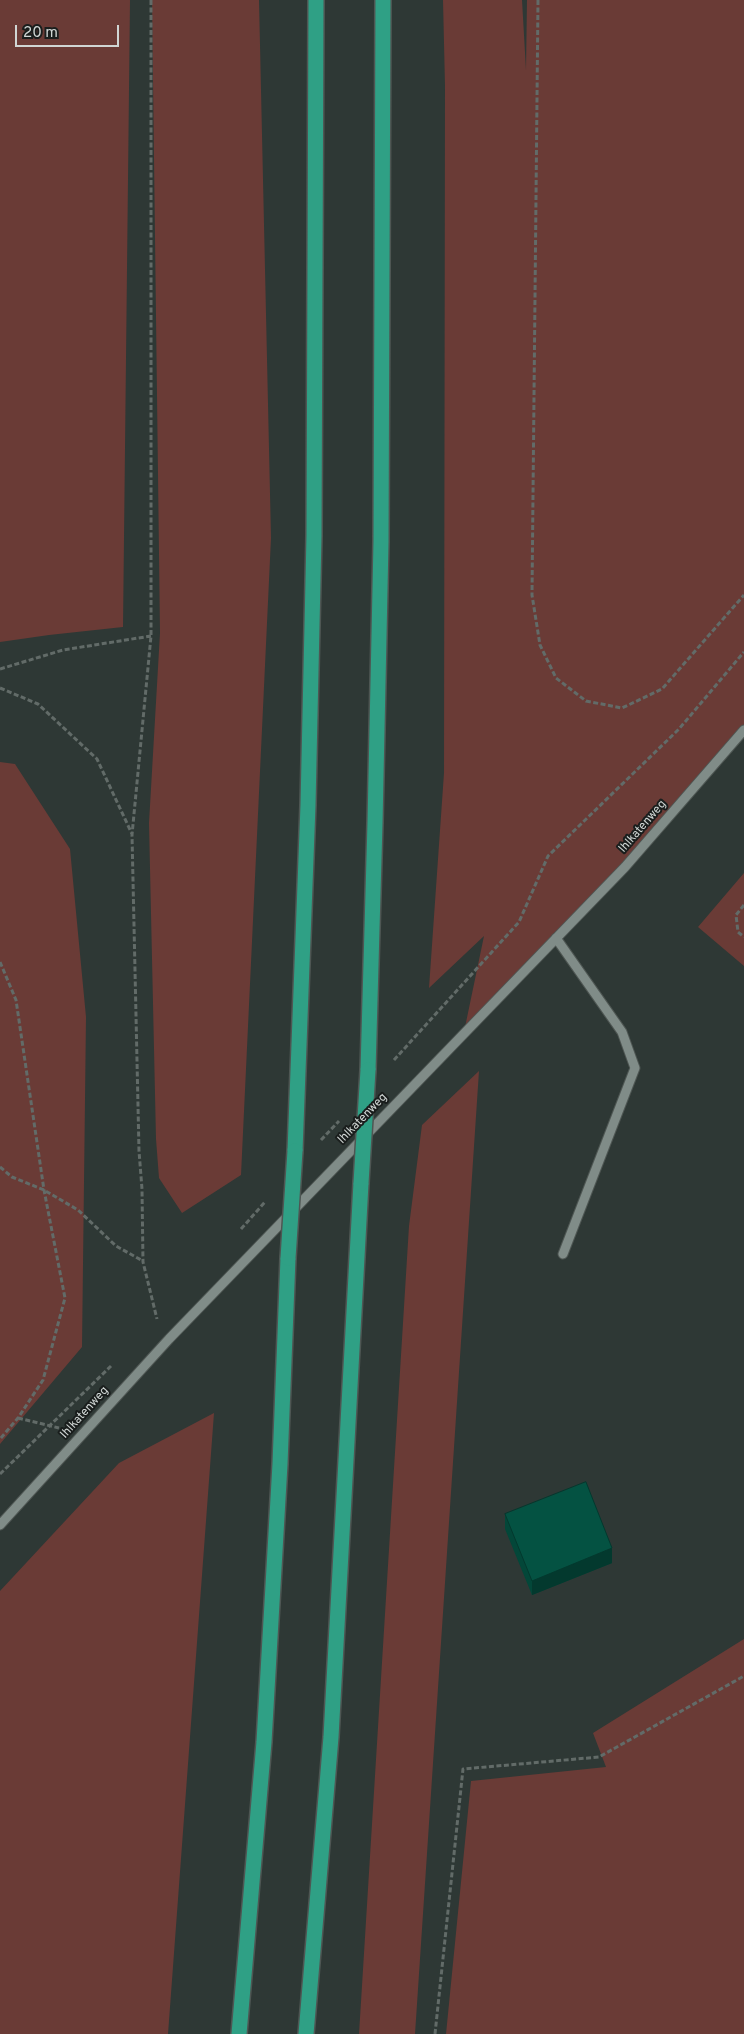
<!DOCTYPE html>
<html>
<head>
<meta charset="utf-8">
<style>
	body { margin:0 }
	#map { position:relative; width:744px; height:2034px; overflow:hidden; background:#2e3835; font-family:Overpass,sans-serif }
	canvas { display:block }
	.scale { position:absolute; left:15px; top:25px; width:104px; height:22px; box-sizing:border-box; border:2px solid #d0d6d4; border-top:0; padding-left:6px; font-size:15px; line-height:18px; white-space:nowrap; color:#d0d6d4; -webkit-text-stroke:4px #1a1e1d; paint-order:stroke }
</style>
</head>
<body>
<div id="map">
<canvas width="744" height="2034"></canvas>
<div class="scale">20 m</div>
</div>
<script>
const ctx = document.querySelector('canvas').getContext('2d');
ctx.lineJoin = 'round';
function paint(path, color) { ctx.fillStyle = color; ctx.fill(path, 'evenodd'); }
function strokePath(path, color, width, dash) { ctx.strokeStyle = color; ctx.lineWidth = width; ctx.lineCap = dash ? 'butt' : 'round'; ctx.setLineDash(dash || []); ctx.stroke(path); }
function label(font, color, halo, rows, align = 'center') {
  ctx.font = font + ' Overpass,sans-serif'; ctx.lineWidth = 4; ctx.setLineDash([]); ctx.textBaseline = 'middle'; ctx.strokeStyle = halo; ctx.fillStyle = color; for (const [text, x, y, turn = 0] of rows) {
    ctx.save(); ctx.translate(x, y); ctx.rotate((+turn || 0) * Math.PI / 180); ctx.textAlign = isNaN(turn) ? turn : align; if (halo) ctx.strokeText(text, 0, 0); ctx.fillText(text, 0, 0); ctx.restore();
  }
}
paint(new Path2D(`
	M 0,0 L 130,0 L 123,627 L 49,635 L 0,642 Z
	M 152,0 L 259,0 L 271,538 L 241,1175 L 182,1213 L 159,1178 L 156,1139 L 149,823 L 160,633 Z
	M 443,0 L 522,0 L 526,70 L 527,0 L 744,0 L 744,730 L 625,867 L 464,1032 L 484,936 L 429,988 L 444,773 L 445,86 Z
	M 0,762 L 15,764 L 70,849 L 86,1017 L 82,1347 L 0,1444 Z
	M 744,873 L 744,966 L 698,927 Z
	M 479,1071 L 415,2034 L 359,2034 L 409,1226 L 422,1125 Z
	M 214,1413 L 168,2034 L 0,2034 L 0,1591 L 119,1463 Z
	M 744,1639 L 744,2034 L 446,2034 L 471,1781 L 606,1767 L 593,1733 Z`), '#6a3b36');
const minor = new Path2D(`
	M 556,938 L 622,1032 L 635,1068 L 563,1254
	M 0,1525 L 169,1339 L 625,867 L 744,730`);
const highway = new Path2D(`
	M 368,1070 L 375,823 L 381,542 L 383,0
	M 295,1151 L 308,805 L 314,536 L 316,0
	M 239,2034 L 264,1742 L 280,1464 L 288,1258
	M 306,2034 L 331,1737 L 361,1183`);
strokePath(minor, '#4e5653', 11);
strokePath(highway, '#4e5653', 18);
strokePath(new Path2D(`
	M 151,0 L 151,636 L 132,835 L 139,1151 L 142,1189 L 143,1262 L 157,1319
	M 538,0 L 532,595 L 540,645 L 556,678 L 586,701 L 622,708 L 662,689 L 744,595
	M 0,669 L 63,650 L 151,636
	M 0,688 L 38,704 L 97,759 L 132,834
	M 744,905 L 736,915 L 738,932 L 744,937
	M 0,962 L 16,1000 L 44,1190 L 65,1298 L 43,1380 L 18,1418 L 0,1439
	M 394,1060 L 519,922 L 548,856 L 679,729 L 744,652
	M 321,1140 L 339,1121
	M 0,1167 L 12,1177 L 44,1190 L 78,1210 L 116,1246 L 143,1261
	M 241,1229 L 265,1202
	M 18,1418 L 59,1428
	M 0,1474 L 111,1366
	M 435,2034 L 463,1769 L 599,1757 L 744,1676`), '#626b68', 3, [5, 2.5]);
strokePath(minor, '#808c88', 9);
strokePath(highway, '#2fa085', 15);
const highwayBridge = new Path2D(`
	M 361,1183 L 368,1070
	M 288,1258 L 295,1151`);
strokePath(highwayBridge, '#4e5653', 18, []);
strokePath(highwayBridge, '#2fa085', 15);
paint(new Path2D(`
	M 505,1514 L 612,1563 L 532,1595 L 505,1529 Z`), '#034739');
paint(new Path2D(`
	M 612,1548 L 612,1563 L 532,1595 L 532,1581 Z`), '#03392e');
const building = new Path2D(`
	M 586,1482 L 612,1548 L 532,1581 L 505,1514 Z`);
paint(building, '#045242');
strokePath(building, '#03392e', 1);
label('12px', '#d0d6d4', '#1a1e1d', [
	["Ihlkatenweg",643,827,-49],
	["Ihlkatenweg",363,1119,-46],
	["Ihlkatenweg",85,1413,-48]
]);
</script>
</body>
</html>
